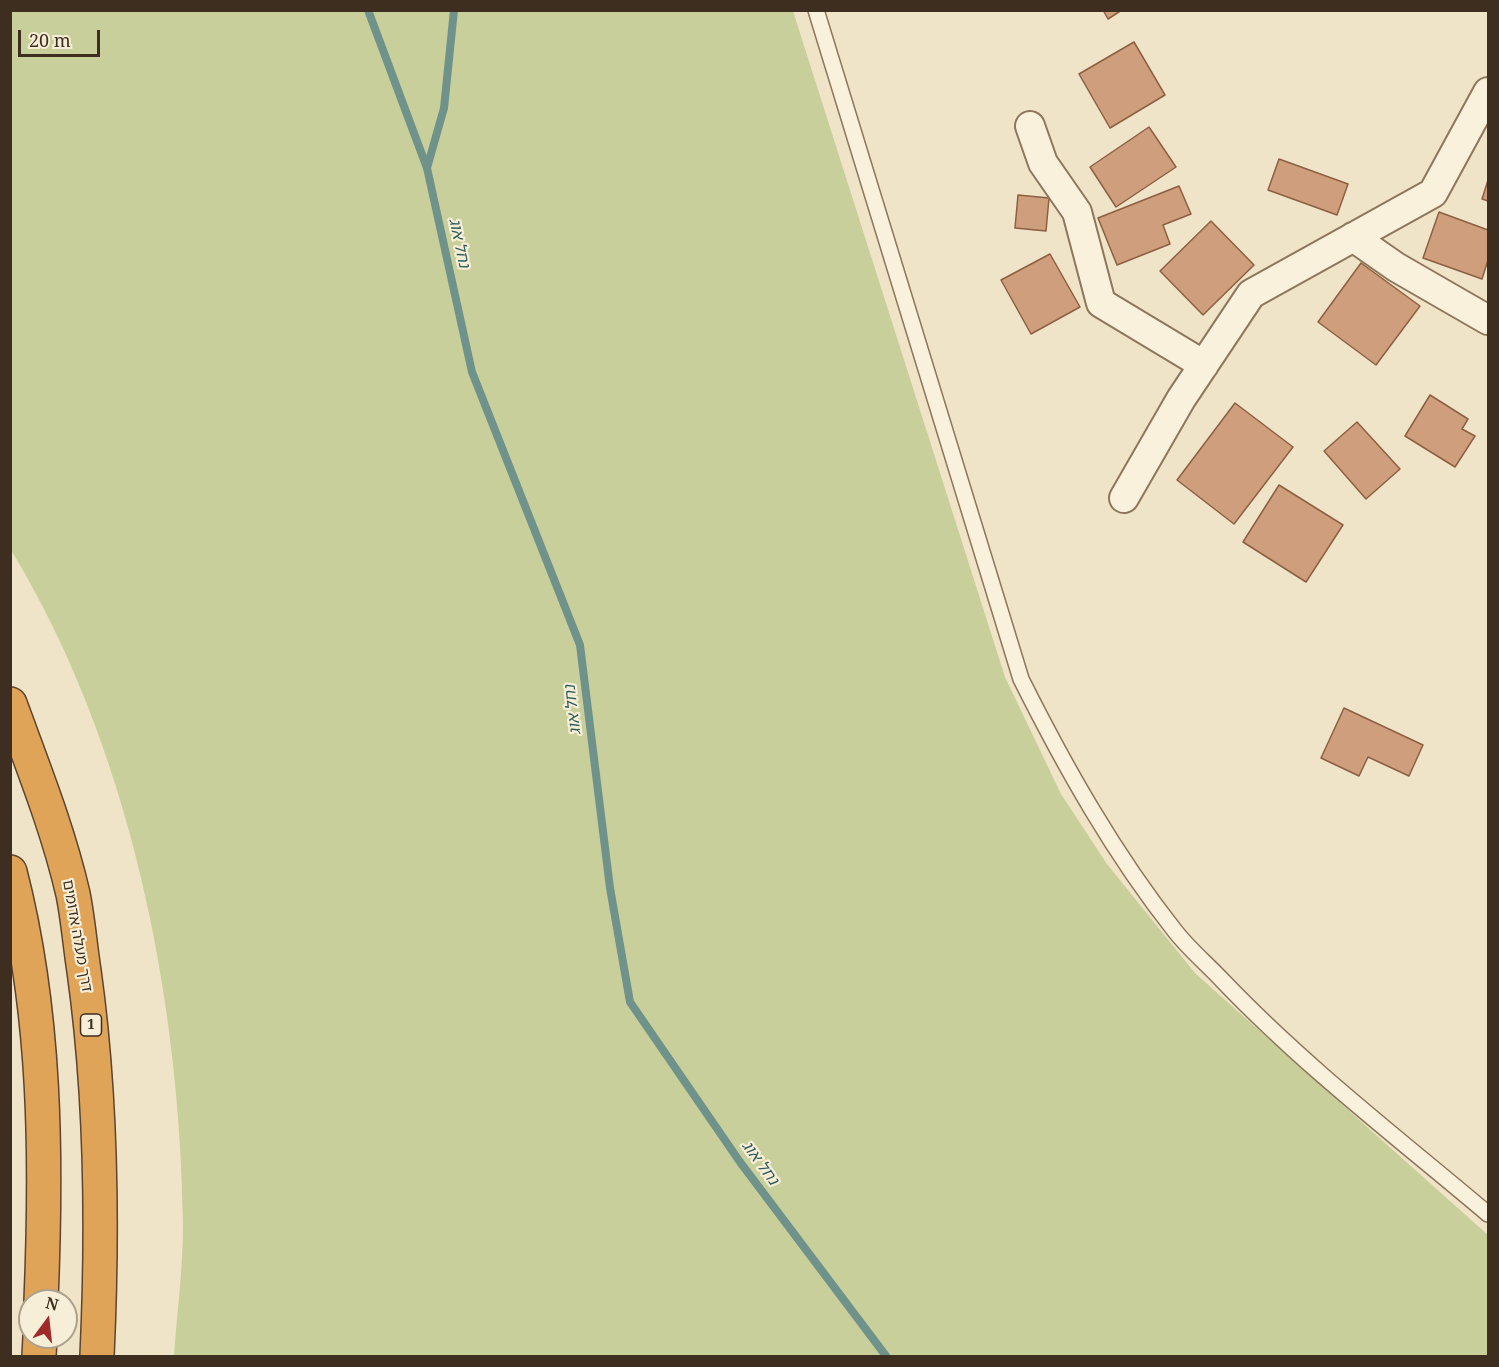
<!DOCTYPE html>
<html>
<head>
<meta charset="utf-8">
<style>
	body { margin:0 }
	#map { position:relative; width:1499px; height:1367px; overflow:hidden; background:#f0e4c8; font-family:"Noto Serif",serif }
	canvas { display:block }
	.frame { position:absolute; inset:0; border:12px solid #3d2e20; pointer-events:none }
	.north { position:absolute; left:18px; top:1289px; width:60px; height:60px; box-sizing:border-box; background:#f7eed8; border:2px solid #ada18e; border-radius:50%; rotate:15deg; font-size:16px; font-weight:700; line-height:24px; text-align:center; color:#3d2e20 }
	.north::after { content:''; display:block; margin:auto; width:21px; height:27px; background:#9e2a2b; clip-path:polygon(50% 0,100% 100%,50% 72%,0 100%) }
	.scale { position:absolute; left:18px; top:30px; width:82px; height:27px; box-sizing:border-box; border:3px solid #3d2e20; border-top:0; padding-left:8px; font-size:18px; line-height:21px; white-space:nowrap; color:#3d2e20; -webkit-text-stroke:4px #f7eed8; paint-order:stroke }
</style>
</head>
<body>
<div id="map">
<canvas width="1499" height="1367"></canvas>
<div class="frame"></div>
<div class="north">N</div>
<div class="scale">20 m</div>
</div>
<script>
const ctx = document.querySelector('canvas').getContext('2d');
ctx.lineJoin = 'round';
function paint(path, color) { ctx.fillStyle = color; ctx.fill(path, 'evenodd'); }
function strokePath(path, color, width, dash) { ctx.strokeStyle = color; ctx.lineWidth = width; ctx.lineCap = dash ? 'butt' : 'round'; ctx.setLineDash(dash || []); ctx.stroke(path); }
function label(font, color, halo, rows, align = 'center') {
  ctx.font = font + ' "Noto Serif","Noto Sans Hebrew",serif'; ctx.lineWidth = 4.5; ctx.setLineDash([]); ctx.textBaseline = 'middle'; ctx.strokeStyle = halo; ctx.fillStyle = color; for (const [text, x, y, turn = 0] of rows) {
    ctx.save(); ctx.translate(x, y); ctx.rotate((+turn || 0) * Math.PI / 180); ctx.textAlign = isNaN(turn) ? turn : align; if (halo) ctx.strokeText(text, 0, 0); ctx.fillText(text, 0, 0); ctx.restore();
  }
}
paint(new Path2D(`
	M 11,10 L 793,11 L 1005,677 L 1061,794 L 1107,864 L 1195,973 L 1488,1235 L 1488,1356 L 174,1356 C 177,1313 183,1268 183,1225 C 180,997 130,746 11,550 Z`), '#c9cf9b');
strokePath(new Path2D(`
	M 368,10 L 427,168 L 472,372 L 580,645 L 610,888 L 630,1002 L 740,1162 L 886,1356
	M 427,168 L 444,108 L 454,10`), '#6f938a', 8);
const building = new Path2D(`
	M 1103,10 L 1122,10 L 1108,19 Z
	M 1134,42 L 1165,95 L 1110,128 L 1079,74 Z
	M 1149,127 L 1176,167 L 1116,207 L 1090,167 Z
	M 1279,159 L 1348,184 L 1337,215 L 1268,190 Z
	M 1488,180 L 1488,201 L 1482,199 Z
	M 1179,186 L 1191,214 L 1163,225 L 1170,244 L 1117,265 L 1098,218 Z
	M 1018,195 L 1049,198 L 1046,231 L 1015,228 Z
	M 1439,212 L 1488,230 L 1488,260 L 1482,279 L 1423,258 Z
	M 1211,221 L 1254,265 L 1203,315 L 1160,271 Z
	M 1050,254 L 1080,307 L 1031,334 L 1001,280 Z
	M 1361,263 L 1420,306 L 1376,365 L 1318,322 Z
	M 1430,395 L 1468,419 L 1462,429 L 1475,436 L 1455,467 L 1405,436 Z
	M 1235,403 L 1293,447 L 1234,524 L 1177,480 Z
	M 1357,422 L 1400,469 L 1366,499 L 1324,451 Z
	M 1279,485 L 1343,525 L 1306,582 L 1243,542 Z
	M 1344,708 L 1423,745 L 1409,776 L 1368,757 L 1359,776 L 1321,758 Z`);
paint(building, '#cf9f7d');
strokePath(building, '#8d5f41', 1.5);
const lane = new Path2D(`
	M 816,10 L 1021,679 C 1065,767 1114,854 1175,931 C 1189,949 1207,964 1222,980 C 1304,1066 1398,1138 1488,1214`);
const street = new Path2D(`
	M 1030,126 L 1043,163 L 1077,212 L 1101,303 L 1204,365
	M 1353,237 L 1396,267 L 1488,320
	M 1124,498 L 1181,399 L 1251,294 L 1433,193 L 1488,92`);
const highway = new Path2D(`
	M 10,704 C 33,767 58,829 73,894 C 78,919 80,945 84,971 C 102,1099 103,1227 97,1356
	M 10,872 C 46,1012 47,1157 41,1301
	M 39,1356 L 40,1337`);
strokePath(lane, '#8d765c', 18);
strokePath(street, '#8d765c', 32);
strokePath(highway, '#5b4430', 36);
strokePath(lane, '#faf1dc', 15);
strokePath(street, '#faf1dc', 28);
strokePath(highway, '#e0a458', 33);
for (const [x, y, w] of [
	[91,1025,21]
]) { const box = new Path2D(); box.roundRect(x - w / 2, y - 11, w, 22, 4.5); ctx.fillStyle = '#f7eed8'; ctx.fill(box); strokePath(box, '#3d2e20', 1.5); }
label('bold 14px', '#3d2e20', null, [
	["1",91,1025]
]);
label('15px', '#3d2e20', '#f7eed8', [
	["דרך מעלה אדומים",77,936,80]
]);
label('italic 16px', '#2f5d5a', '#f7eed8', [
	["נחל אוג",459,243,78],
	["נחל אוג",573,710,-97],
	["נחל אוג",760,1163,54]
]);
</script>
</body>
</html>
